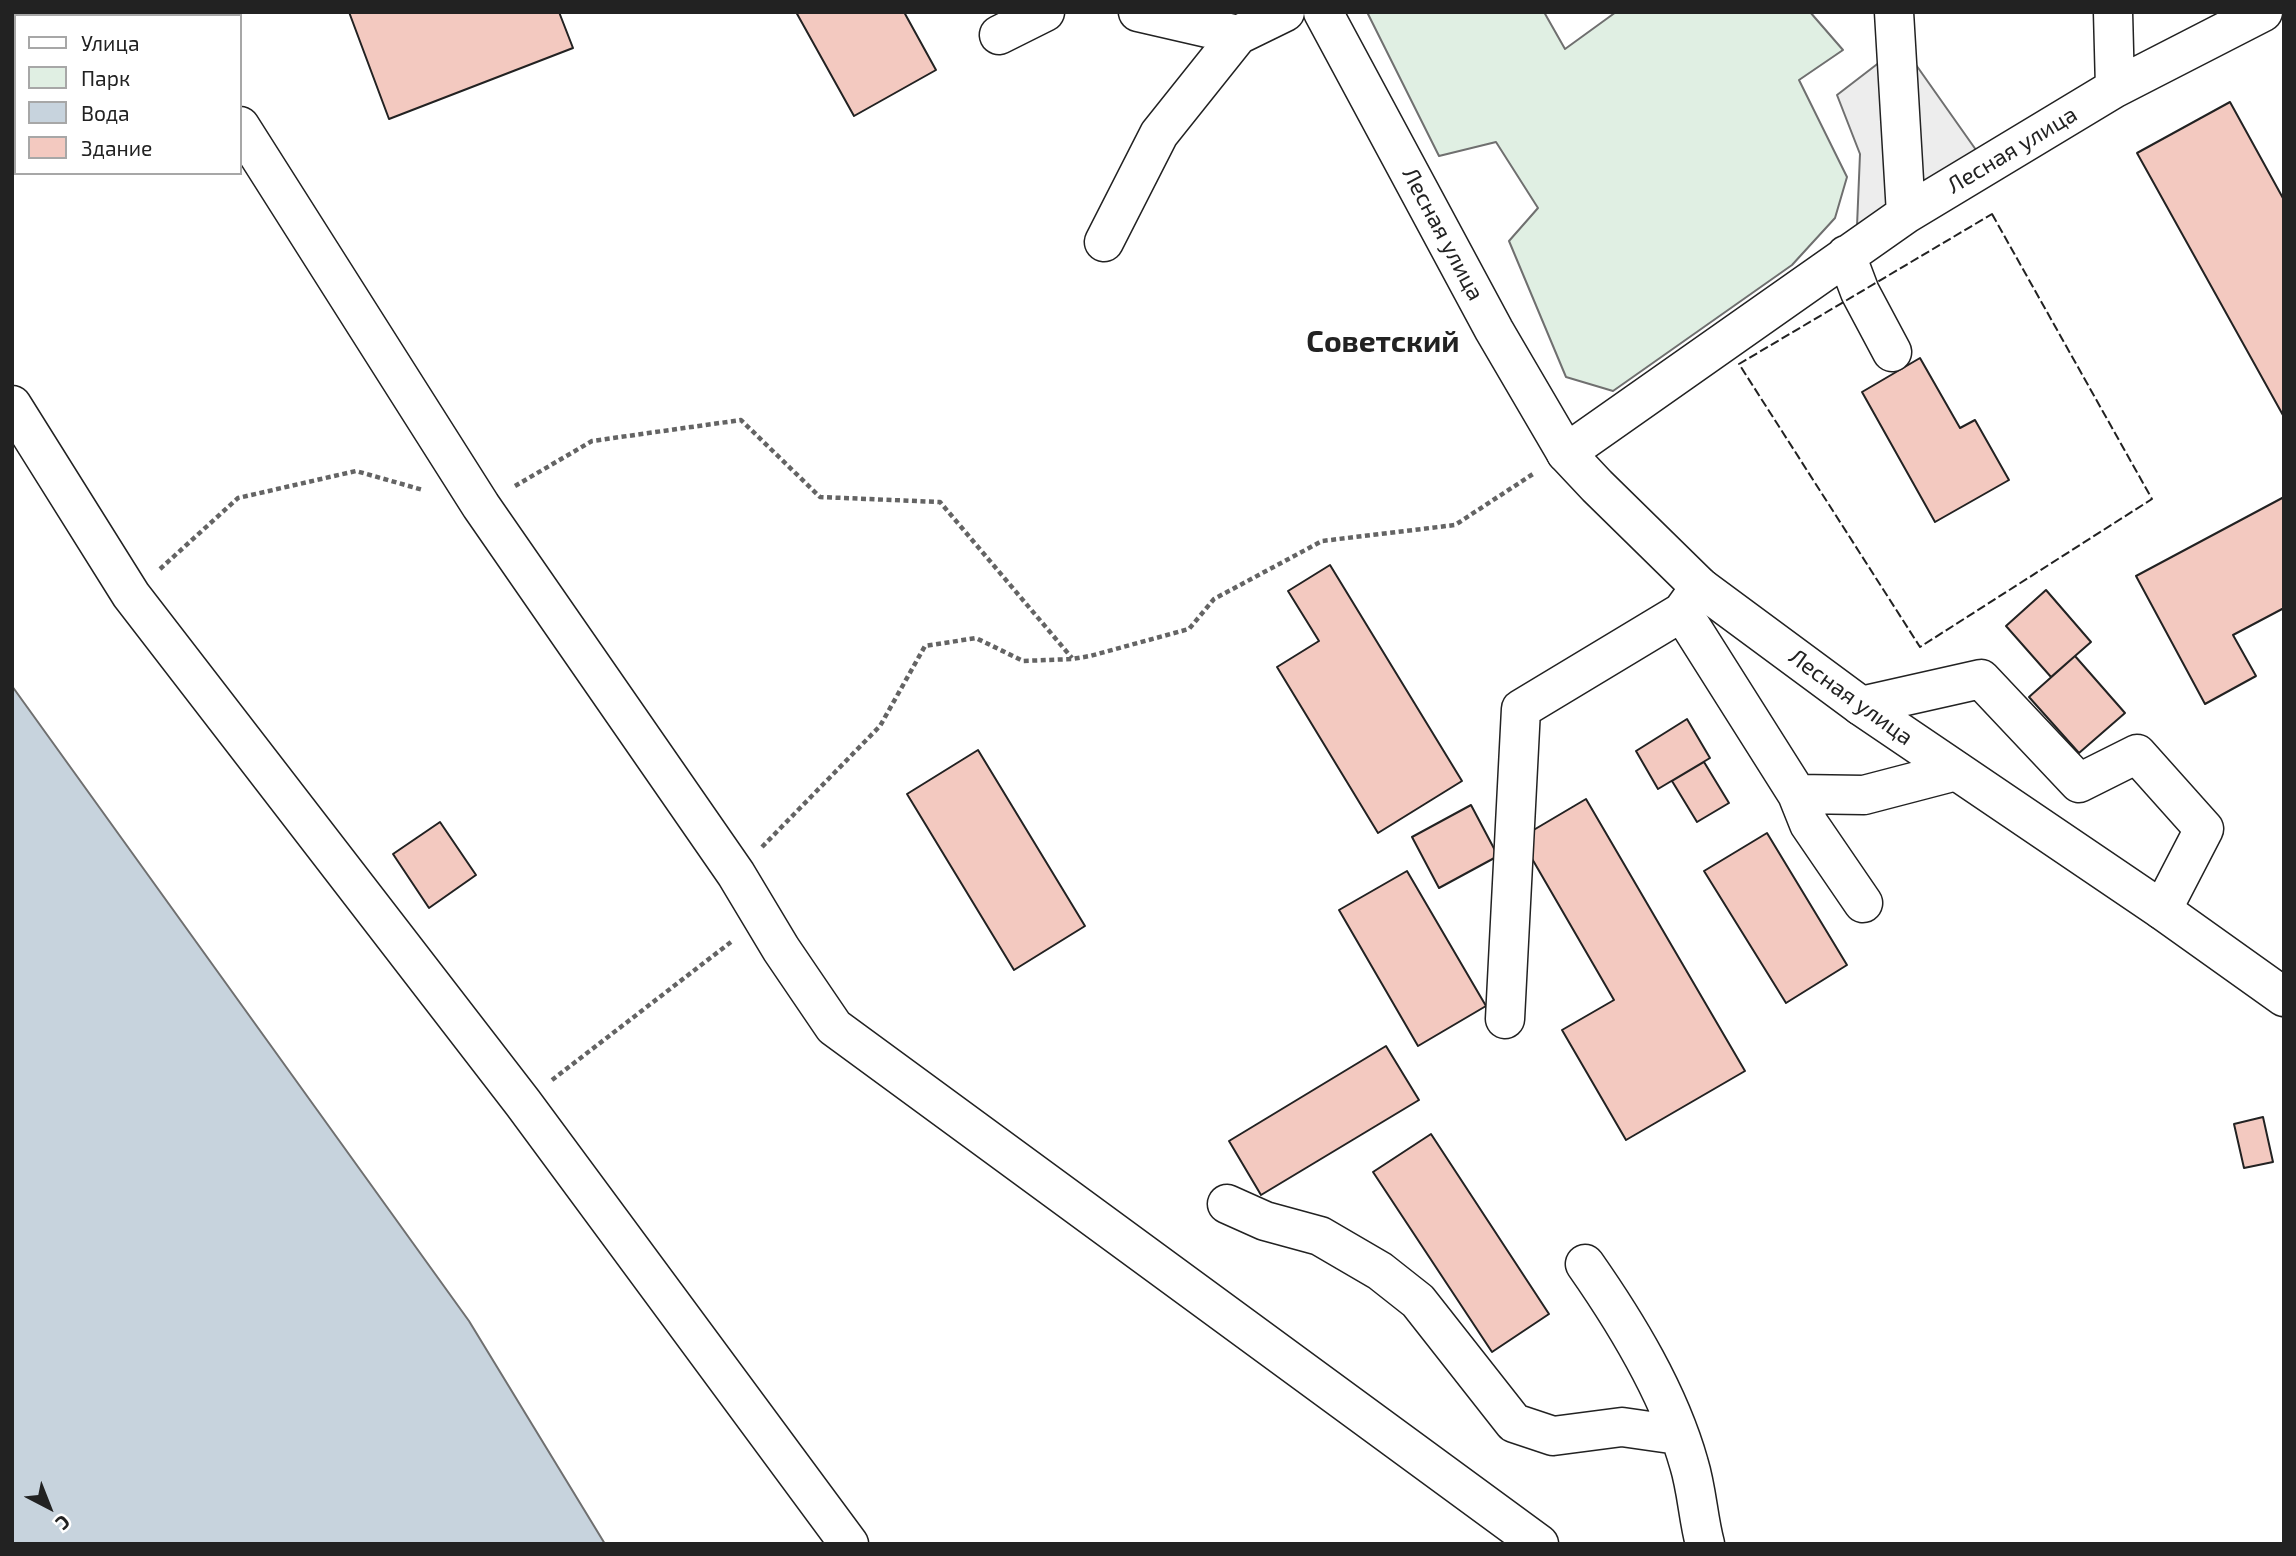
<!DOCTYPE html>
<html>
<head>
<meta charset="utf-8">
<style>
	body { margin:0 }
	#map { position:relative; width:2296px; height:1556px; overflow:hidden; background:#fff; font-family:"Exo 2",sans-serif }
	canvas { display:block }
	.frame { position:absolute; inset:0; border:14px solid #222; pointer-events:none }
	.legend { position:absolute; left:14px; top:14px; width:228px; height:161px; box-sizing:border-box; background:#fff; border:2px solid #a7a7a7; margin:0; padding:9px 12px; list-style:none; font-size:21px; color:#222 }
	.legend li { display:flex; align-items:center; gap:14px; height:35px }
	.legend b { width:35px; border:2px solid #a7a7a7 }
	.north { position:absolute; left:14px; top:1472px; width:70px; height:70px; -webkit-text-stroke:5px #fff; paint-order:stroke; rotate:138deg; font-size:19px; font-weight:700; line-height:28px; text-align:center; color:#222 }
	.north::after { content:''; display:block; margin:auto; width:24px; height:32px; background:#222; clip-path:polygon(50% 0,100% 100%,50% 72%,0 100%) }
</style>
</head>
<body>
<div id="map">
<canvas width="2296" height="1556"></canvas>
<div class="frame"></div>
<ul class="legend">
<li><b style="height:9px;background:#fff"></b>Улица</li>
<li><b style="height:19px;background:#e0efe3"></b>Парк</li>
<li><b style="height:19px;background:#c7d3dd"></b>Вода</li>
<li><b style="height:19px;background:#f3c9c0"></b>Здание</li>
</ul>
<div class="north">С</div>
</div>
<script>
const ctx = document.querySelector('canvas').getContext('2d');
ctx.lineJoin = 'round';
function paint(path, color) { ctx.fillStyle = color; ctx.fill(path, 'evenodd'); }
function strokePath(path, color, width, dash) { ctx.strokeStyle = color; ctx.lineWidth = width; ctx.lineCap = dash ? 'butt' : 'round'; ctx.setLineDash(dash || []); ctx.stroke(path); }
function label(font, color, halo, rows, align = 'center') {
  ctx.font = font + ' "Exo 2",sans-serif'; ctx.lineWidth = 5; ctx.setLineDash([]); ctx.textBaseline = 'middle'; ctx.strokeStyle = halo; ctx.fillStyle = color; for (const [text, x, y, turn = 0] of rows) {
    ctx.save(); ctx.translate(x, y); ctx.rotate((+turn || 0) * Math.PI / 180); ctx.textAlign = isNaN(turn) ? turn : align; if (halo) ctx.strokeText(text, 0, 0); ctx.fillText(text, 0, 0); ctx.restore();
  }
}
const green = new Path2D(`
	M 1367,12 L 1544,12 L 1565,49 L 1616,12 L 1810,12 L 1843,50 L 1799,80 L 1847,177 L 1835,218 L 1792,265 L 1613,391 L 1566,377 L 1509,241 L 1538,208 L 1496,142 L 1439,156 Z`);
paint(green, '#e0efe3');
strokePath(green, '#6f6f6f', 2);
const parking = new Path2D(`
	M 1902,45 L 1981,157 L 1857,226 L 1860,154 L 1837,95 Z`);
paint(parking, '#ededed');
strokePath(parking, '#6f6f6f', 2);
const water = new Path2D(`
	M 12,686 L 469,1321 L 605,1544 L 12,1544 Z`);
paint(water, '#c7d3dd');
strokePath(water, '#6f6f6f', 2);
const building = new Path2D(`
	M 349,12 L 559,12 L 573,48 L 389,119 Z
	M 796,12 L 904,12 L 936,70 L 854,116 Z
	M 2230,102 L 2284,200 L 2284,417 L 2137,153 Z
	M 1920,358 L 1960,428 L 1975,420 L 2009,480 L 1935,522 L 1862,392 Z
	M 2284,497 L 2284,608 L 2233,635 L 2256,676 L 2205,704 L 2136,576 Z
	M 1330,565 L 1462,781 L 1378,833 L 1277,667 L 1319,641 L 1288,591 Z
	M 2046,590 L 2091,642 L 2051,677 L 2006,626 Z
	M 2075,656 L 2125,713 L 2079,753 L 2029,697 Z
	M 1687,719 L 1710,758 L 1658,789 L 1636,751 Z
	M 978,750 L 1085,926 L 1014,970 L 907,794 Z
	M 1704,762 L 1729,803 L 1697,822 L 1672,781 Z
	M 1586,799 L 1745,1071 L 1626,1140 L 1562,1030 L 1614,1000 L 1520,838 Z
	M 1471,805 L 1498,856 L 1439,888 L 1412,837 Z
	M 440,822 L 476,875 L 429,908 L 393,854 Z
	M 1767,833 L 1847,965 L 1786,1003 L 1704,871 Z
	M 1407,871 L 1486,1006 L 1418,1046 L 1339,910 Z
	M 1386,1046 L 1419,1100 L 1261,1195 L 1229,1141 Z
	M 2263,1117 L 2273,1162 L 2244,1168 L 2234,1124 Z
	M 1431,1134 L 1549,1314 L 1492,1352 L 1373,1172 Z`);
paint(building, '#f3c9c0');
strokePath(building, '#222', 2);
const minor = new Path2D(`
	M 168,12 L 170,16
	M 1138,12 L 1238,35
	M 1894,12 L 1906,214
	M 2113,12 L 2115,88
	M 999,35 L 1045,12
	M 240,126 L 481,506 L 736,874 L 781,949 L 834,1027 L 1539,1544
	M 1104,242 L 1159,134 L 1238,35 L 1285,12
	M 1846,255 L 1860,292 L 1892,352
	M 12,405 L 131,595 L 523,1103 L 849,1544
	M 1566,453 L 1906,214 L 2115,88 L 2263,12
	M 1682,612 L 1797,794
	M 1861,706 L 1981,679 L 2079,783 L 2137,754 L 2204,829 L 2162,910
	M 1863,903 L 1809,824 L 1797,794 L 1864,795 L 1956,771
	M 1505,1019 L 1521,709 L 1682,612 L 1700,587
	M 1227,1204 L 1265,1221 L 1320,1236 L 1380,1271 L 1418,1301 L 1514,1423 L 1553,1436 L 1622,1427 L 1678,1435
	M 1585,1264 C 1627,1324 1669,1393 1689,1464 C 1697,1490 1698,1518 1705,1544`);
const major = new Path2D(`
	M 1323,12 L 1494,330 L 1566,453 L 1597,486 L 1700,587 L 1861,706 L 2162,910 L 2284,997`);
strokePath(minor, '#222', 41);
strokePath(major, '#222', 41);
strokePath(new Path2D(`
	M 515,486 L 592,441 L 741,420 L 820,497 L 940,502 L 1072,658
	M 160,569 L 238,498 L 356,471 L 423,490
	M 762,847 L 880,726 L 925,646 L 976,638 L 1023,661 L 1072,659 L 1090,656 L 1189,629 L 1214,599 L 1322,541 L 1455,525 L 1533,474
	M 552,1080 L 731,942`), '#646464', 4.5, [5, 3.5]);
strokePath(minor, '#fff', 38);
strokePath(major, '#fff', 38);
strokePath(new Path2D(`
	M 1992,214 L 2152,499 L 1920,647 L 1739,364 Z`), '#222', 2, [9, 3.5]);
label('23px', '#222', '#fff', [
	["Лесная улица",2012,150,-31],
	["Лесная улица",1443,234,62],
	["Лесная улица",1851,697,36]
]);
label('bold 30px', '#222', '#fff', [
	["Советский",1383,342]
]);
</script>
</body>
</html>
